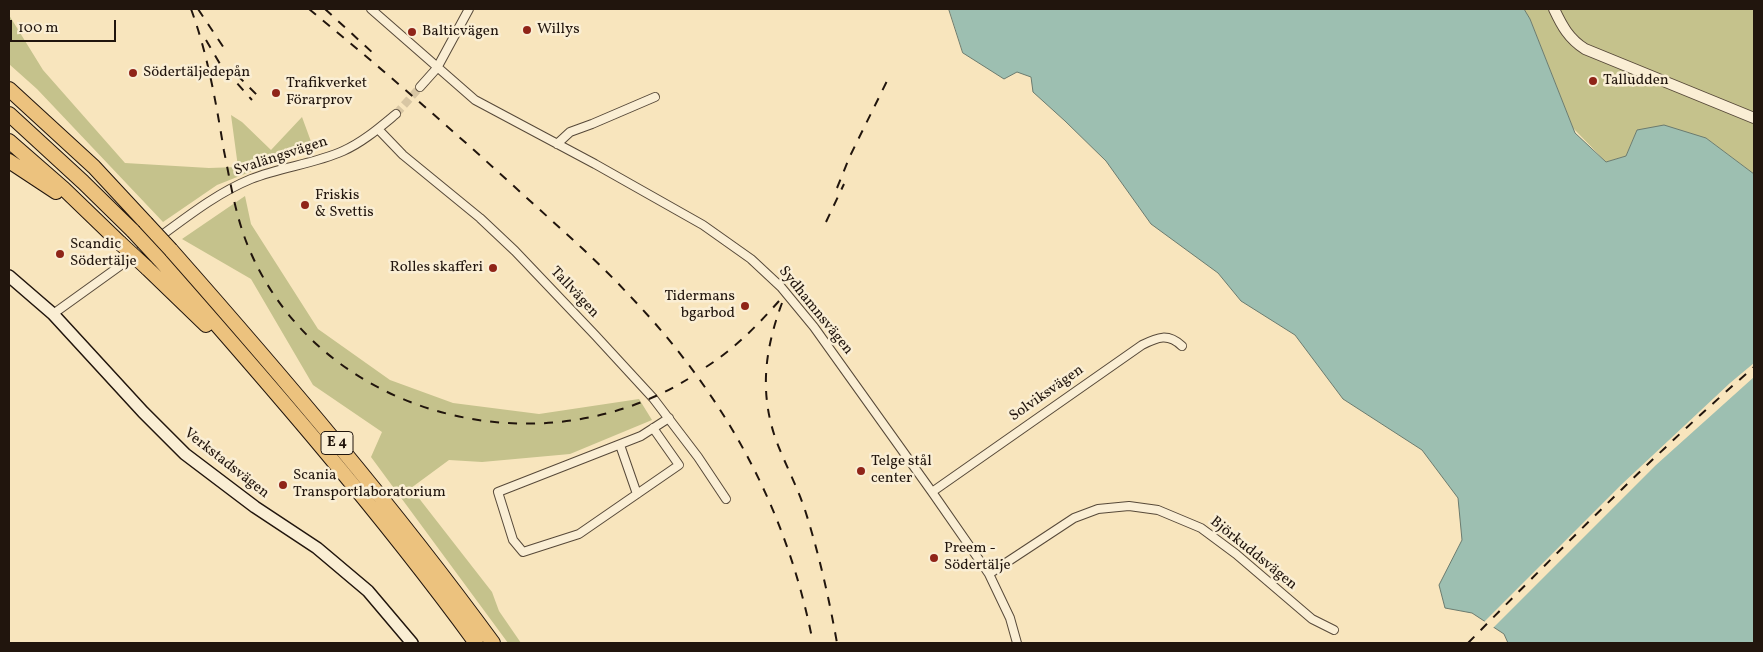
<!DOCTYPE html>
<html>
<head>
<meta charset="utf-8">
<style>
	body { margin:0 }
	#map { position:relative; width:1763px; height:652px; overflow:hidden; background:#f8e5bd; font-family:Vollkorn,serif }
	canvas { display:block }
	.frame { position:absolute; inset:0; border:10px solid #21150d; pointer-events:none }
	.scale { position:absolute; left:10px; top:20px; width:106px; height:22px; box-sizing:border-box; border:2px solid #21150d; border-top:0; padding-left:6px; font-size:15px; line-height:18px; white-space:nowrap; color:#21150d; -webkit-text-stroke:4px #faeed4; paint-order:stroke }
</style>
</head>
<body>
<div id="map">
<canvas width="1763" height="652"></canvas>
<div class="frame"></div>
<div class="scale">100 m</div>
</div>
<script>
const ctx = document.querySelector('canvas').getContext('2d');
ctx.lineJoin = 'round';
function paint(path, color) { ctx.fillStyle = color; ctx.fill(path, 'evenodd'); }
function strokePath(path, color, width, dash) { ctx.strokeStyle = color; ctx.lineWidth = width; ctx.lineCap = dash ? 'butt' : 'round'; ctx.setLineDash(dash || []); ctx.stroke(path); }
function label(font, color, halo, rows, align = 'center') {
  ctx.font = font + ' Vollkorn,serif'; ctx.lineWidth = 5; ctx.setLineDash([]); ctx.textBaseline = 'middle'; ctx.strokeStyle = halo; ctx.fillStyle = color; for (const [text, x, y, turn = 0] of rows) {
    ctx.save(); ctx.translate(x, y); ctx.rotate((+turn || 0) * Math.PI / 180); ctx.textAlign = isNaN(turn) ? turn : align; if (halo) ctx.strokeText(text, 0, 0); ctx.fillText(text, 0, 0); ctx.restore();
  }
}
paint(new Path2D(`
	M 1524,9 L 1754,9 L 1754,174 L 1706,138 L 1637,130 L 1626,156 L 1606,162 L 1573,128 L 1530,19 Z
	M 9,15 L 43,70 L 125,163 L 209,168 L 238,167 L 231,115 L 242,122 L 271,150 L 302,117 L 313,147 L 217,185 L 163,222 L 37,89 L 9,64 Z
	M 245,196 L 251,224 L 318,329 L 390,380 L 453,403 L 539,414 L 639,399 L 652,420 L 570,454 L 482,462 L 449,460 L 411,488 L 492,592 L 499,611 L 521,643 L 508,643 L 371,457 L 382,432 L 313,385 L 251,279 L 182,239 Z`), '#c5c28c');
const water = new Path2D(`
	M 949,9 L 1524,9 L 1530,19 L 1575,133 L 1606,162 L 1626,156 L 1637,130 L 1664,125 L 1706,138 L 1754,174 L 1754,643 L 1508,643 L 1504,634 L 1472,613 L 1445,608 L 1439,585 L 1462,540 L 1458,498 L 1422,450 L 1343,399 L 1295,335 L 1241,301 L 1218,273 L 1151,224 L 1106,161 L 1065,121 L 1033,92 L 1031,77 L 1017,72 L 1004,79 L 963,53 Z`);
paint(water, '#9dbfb1');
strokePath(water, '#6b7b6f', 1);
paint(new Path2D(`
	M 1754,363 L 1754,377 L 1656,465 L 1492,629 L 1483,623 L 1622,484 L 1730,383 Z`), '#f8e5bd');
strokePath(new Path2D(`
	M 396,114 L 420,87`), '#d8c6a3', 8, [8, 4]);
const minor = new Path2D(`
	M 371,9 L 475,100 L 595,164 L 703,225 L 751,259 L 781,287 L 814,327 L 932,492 L 989,574 L 1010,618 L 1017,643
	M 420,87 L 437,68 L 469,9
	M 378,129 L 403,155 L 480,218 L 515,251 L 595,335 L 653,398 L 698,457 L 726,499
	M 557,144 L 570,132 L 592,124 L 655,97
	M 158,238 C 188,216 217,193 251,179 C 281,167 314,164 343,151 C 363,142 379,128 396,114
	M 53,314 L 149,245
	M 653,428 L 679,465 L 579,534 L 523,552 L 513,540 L 498,492 L 641,436 L 669,418
	M 620,445 L 637,494
	M 932,492 L 1142,345 C 1158,337 1168,333 1182,346
	M 989,574 L 1074,518 L 1098,509 L 1129,506 L 1158,510 L 1201,528 L 1236,554 L 1312,619 L 1334,630`);
const tertiary = new Path2D(`
	M 1554,9 C 1562,26 1569,39 1585,49 L 1754,118`);
const secondary = new Path2D(`
	M 9,276 L 53,314 L 143,412 L 185,454 L 255,507 L 317,548 L 368,591 L 412,643`);
const motorway = new Path2D(`
	M 9,89 L 94,167 L 146,223
	M 9,114 L 83,182 L 133,231
	M 9,141 L 64,189 L 120,243
	M 9,161 L 56,192
	M 171,250 C 283,377 393,506 493,643
	M 159,259 C 269,384 378,509 476,643
	M 147,268 L 206,325`);
strokePath(minor, '#574939', 10);
strokePath(tertiary, '#574939', 12);
strokePath(secondary, '#21150d', 14);
strokePath(motorway, '#21150d', 16);
strokePath(minor, '#faeed4', 8);
strokePath(tertiary, '#faeed4', 10);
strokePath(secondary, '#faeed4', 11);
strokePath(motorway, '#ecc27e', 14);
strokePath(new Path2D(`
	M 191,9 C 208,55 216,103 224,151 C 231,185 236,219 250,251 C 322,417 538,471 688,379
	M 198,9 L 228,54
	M 309,9 C 380,67 449,127 517,189 C 555,224 594,257 629,295 C 724,394 787,508 813,643
	M 325,9 L 374,54
	M 206,40 L 220,64 L 252,100
	M 237,75 L 257,95
	M 837,188 L 850,156 L 888,79
	M 826,222 L 844,184
	M 782,303 C 765,349 759,392 776,440 C 785,464 797,486 805,510 C 819,554 829,598 837,643
	M 706,367 C 734,349 757,326 779,301
	M 1468,643 C 1561,549 1654,454 1754,367`), '#21150d', 2, [9, 9]);
const motorwayBridge = new Path2D(`
	M 146,223 L 171,250
	M 133,231 L 159,259
	M 120,243 L 147,268`);
strokePath(motorwayBridge, '#21150d', 16, []);
strokePath(motorwayBridge, '#ecc27e', 14);
for (const [x, y, r, color] of [
	[527,30,5,"#8f2418"],
	[412,32,5,"#8f2418"],
	[133,73,5,"#8f2418"],
	[1593,81,5,"#8f2418"],
	[276,93,5,"#8f2418"],
	[305,205,5,"#8f2418"],
	[60,254,5,"#8f2418"],
	[493,268,5,"#8f2418"],
	[745,306,5,"#8f2418"],
	[861,471,5,"#8f2418"],
	[283,485,5,"#8f2418"],
	[934,558,5,"#8f2418"]
]) { const dot = new Path2D(); dot.arc(x, y, r, 0, 2 * Math.PI); ctx.fillStyle = color; ctx.fill(dot); strokePath(dot, '#faeed4', 2); }
for (const [x, y, w] of [
	[337,443,32]
]) { const box = new Path2D(); box.roundRect(x - w / 2, y - 11.5, w, 23, 4); ctx.fillStyle = '#faeed4'; ctx.fill(box); strokePath(box, '#21150d', 1); }
label('bold 14px', '#21150d', null, [
	["E 4",337,443]
]);
label('15px', '#21150d', '#faeed4', [
	["Willys",537,30],
	["Balticvägen",422,32],
	["Södertäljedepån",143,73],
	["Talludden",1603,81],
	["Trafikverket",286,84],
	["Förarprov",286,101],
	["Friskis",315,196],
	["& Svettis",315,213],
	["Scandic",70,245],
	["Södertälje",70,262],
	["Rolles skafferi",483,268,"right"],
	["Tidermans",735,297,"right"],
	["bgarbod",735,314,"right"],
	["Telge stål",871,462],
	["center",871,479],
	["Scania",293,476],
	["Transportlaboratorium",293,493],
	["Preem -",944,549],
	["Södertälje",944,566]
], 'left');
label('15px', '#21150d', '#faeed4', [
	["Svalängsvägen",281,157,-18],
	["Tallvägen",574,293,47],
	["Sydhamnsvägen",815,311,51],
	["Solviksvägen",1047,394,-35],
	["Verkstadsvägen",226,464,38],
	["Björkuddsvägen",1253,554,39]
]);
</script>
</body>
</html>
